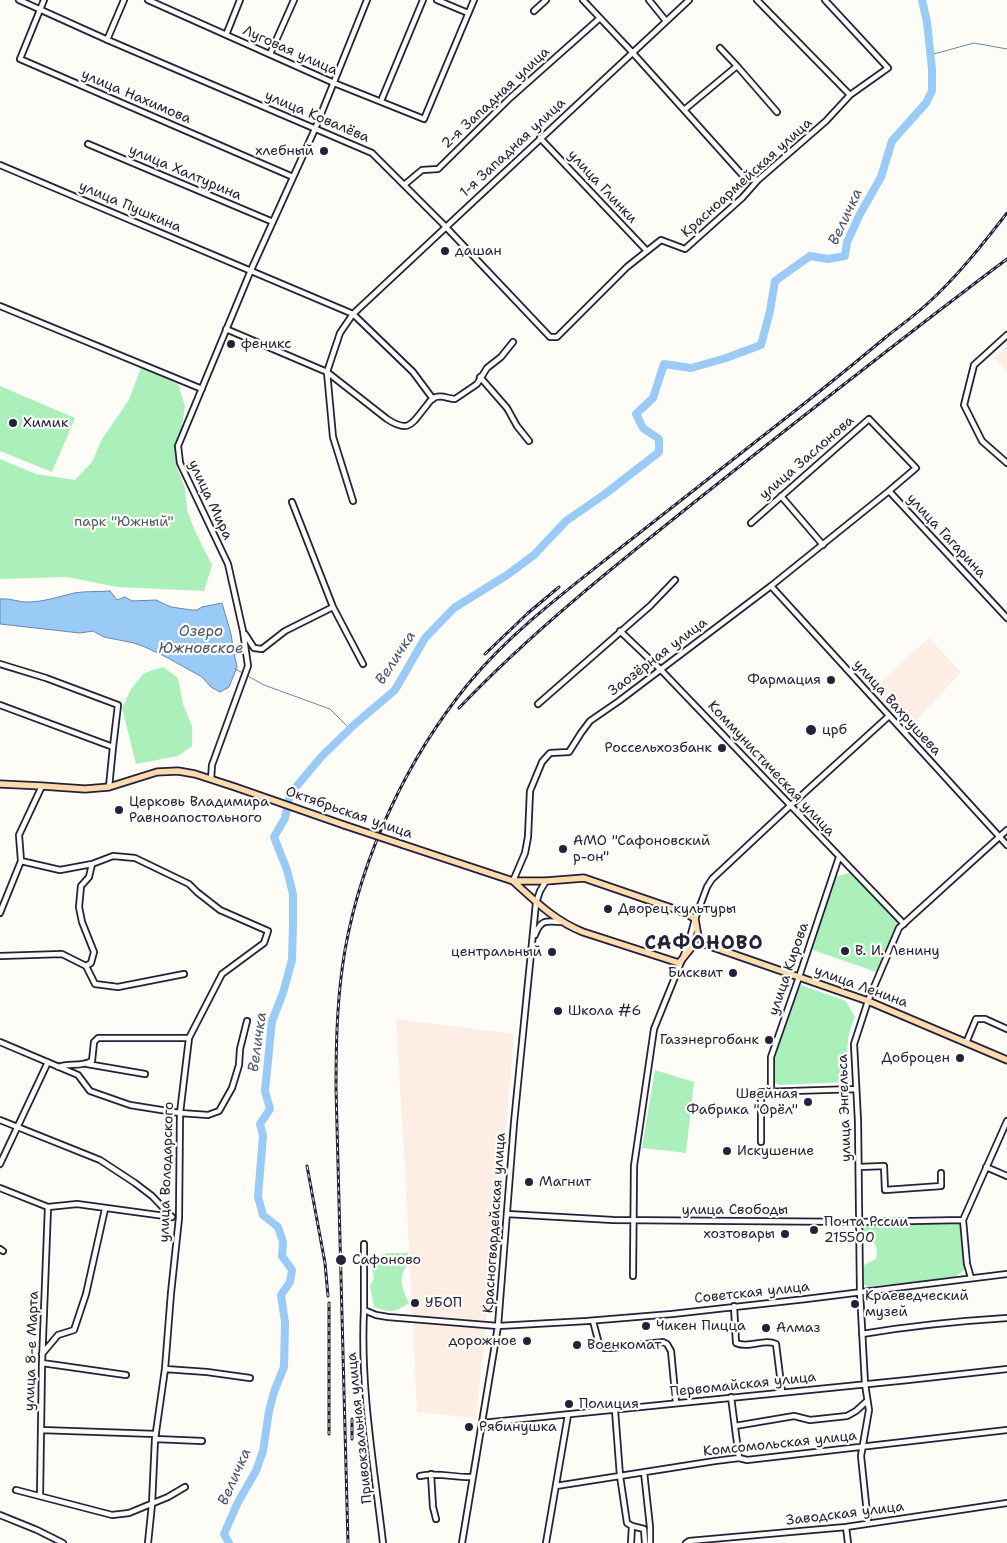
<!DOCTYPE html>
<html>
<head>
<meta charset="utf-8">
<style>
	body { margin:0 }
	canvas { display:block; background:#fdfcf7 }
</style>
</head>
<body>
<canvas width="1007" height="1543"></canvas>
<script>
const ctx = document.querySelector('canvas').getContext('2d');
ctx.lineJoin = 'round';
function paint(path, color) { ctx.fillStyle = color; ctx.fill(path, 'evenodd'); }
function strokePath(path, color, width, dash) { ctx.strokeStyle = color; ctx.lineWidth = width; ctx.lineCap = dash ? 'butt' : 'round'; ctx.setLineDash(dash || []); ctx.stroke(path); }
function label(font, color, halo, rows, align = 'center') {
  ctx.font = font + ' "Shantell Sans",sans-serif'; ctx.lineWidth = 4.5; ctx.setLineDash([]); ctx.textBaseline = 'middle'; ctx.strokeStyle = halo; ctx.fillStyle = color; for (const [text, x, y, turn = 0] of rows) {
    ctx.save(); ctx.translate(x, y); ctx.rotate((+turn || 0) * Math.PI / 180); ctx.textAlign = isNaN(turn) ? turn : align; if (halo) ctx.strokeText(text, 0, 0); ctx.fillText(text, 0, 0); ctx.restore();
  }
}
paint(new Path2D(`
	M 1007,346 L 1007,372 L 994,358 Z
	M 929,638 L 961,672 L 907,731 L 871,690 Z
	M 396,1019 L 514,1034 L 500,1200 L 476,1418 L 417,1412 L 406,1187 Z`), '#fcede5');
paint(new Path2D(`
	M 141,367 L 178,384 L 185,406 L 176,465 L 185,488 L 187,510 L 195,531 L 212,565 L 204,591 L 117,587 L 67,577 L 0,579 L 0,459 L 36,474 L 75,480 L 92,462 L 102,439 L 129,400 Z
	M 0,386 L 75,418 L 52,472 L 0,451 Z
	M 163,667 L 178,678 L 183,704 L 192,726 L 192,746 L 178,756 L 136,764 L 122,708 L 131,689 L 144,673 Z
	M 852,872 L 898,923 L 876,972 L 810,949 L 835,877 Z
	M 801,985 L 846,1001 L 855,1017 C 844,1040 848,1058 849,1082 L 779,1085 L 773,1082 L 775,1051 L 796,991 L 798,992 Z
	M 655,1070 L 694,1082 L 686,1153 L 642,1148 Z
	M 961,1222 L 967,1268 L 955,1277 L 867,1287 L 864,1284 L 864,1265 L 876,1259 L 877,1250 L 875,1244 L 863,1238 L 863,1224 Z
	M 387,1253 L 408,1253 L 409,1262 C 397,1277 402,1288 409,1303 C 394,1313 391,1313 374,1307 L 370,1286 L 374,1278 L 370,1259 Z`), '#abf0ba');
const water = new Path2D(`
	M 110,591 L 117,600 L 125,597 L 132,601 L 156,600 L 171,607 L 192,610 L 197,610 L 202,607 L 222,603 L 231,634 L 234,653 L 237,667 L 229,687 L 220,692 L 211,687 L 202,677 L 166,657 L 145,647 L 134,643 L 104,637 L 93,631 L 80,633 L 0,624 L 0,599 C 10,598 18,602 27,602 C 43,602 58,597 74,593 C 85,591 98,592 110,591 Z`);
paint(water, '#99cbf6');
strokePath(water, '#6987ab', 1);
strokePath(new Path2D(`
	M 930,55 L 974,43 L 1007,49
	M 235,669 L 243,673
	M 246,675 L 264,685 L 330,709 L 350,729`), '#6987ab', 1);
strokePath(new Path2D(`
	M 229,1543 L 224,1534 L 238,1502 L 256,1471 L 263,1451 L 269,1411 L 274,1392 L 284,1367 L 285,1322 L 281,1295 L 290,1282 L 292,1270 L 282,1256 L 283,1242 L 278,1227 L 263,1215 L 258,1197 L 263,1135 L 260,1124 L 270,1109 L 265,1091 L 272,1021 L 283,993 L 292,960 L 293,924 L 293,894 L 287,870 L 274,837 L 285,818 L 290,794 L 322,756 L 355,724 L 395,690 L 425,638 L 454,608 L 507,575 L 534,555 L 566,521 L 605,494 L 659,452 L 659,439 L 643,428 L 636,414 L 653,398 L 664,364 L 691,368 L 726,358 L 761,345 L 770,311 L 775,281 L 810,256 L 828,259 L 845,256 L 847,242 L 860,214 L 881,177 L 892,141 L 926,103 L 932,91 L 932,69 L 927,22 L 922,0`), '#99cbf6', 8);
const minor = new Path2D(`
	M 19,0 L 110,41 L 372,153 L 443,224 L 550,337 L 557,337 L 627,267 L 661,240 L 685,249 L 742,198 L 758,180 L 826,121 L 850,95 L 888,68 L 825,0
	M 44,0 L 20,59 L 293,177
	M 148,0 L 334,83 L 424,119 L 474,0
	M 437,0 L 468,13
	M 583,0 L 632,52 L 746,179 L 758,180
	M 649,0 L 666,21
	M 757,0 L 850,95
	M 534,11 L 546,0
	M 226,35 L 240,0
	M 107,40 L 124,0
	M 720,48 L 737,66
	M 270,54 L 294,0
	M 381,101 L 423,0
	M 684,110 L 737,66 L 777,112
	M 540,138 L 647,251
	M 88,144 L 273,222
	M 0,165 L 353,314 L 413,372 L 433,399
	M 404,185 L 422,170 L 438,169 L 510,98 L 600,18
	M 0,306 L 202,389
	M 226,329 L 327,372 L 387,419 C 410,434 412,423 427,405 C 429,402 432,398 436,397 C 443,395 449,399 455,399 L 477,384 L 487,368 L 501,357 L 513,342
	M 1007,335 L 974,365 L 964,405 L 982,441 L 1007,463
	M 480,377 L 507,408 L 517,426 L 529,441
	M 889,491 L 1007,618
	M 781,496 L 823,545
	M 353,501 L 333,437 L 327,372 L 340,333 L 353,314 L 689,0
	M 292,502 L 333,607 L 363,664
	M 771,586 L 1007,845
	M 620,631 L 661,670 L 904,924
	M 245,634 L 254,648 L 262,649 L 285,631 L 333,607
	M 0,664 L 46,678 L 118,705 L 113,747
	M 538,704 L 650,606 L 675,580
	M 0,705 L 113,747 L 109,787
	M 211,779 L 212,765 L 248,666 L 243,631 L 228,564 L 180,463 L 178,446 L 251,270 L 315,129 L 367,0
	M 21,861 L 60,870 L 92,864 L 113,856 L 135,858 L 189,884 L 197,892 L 220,910 L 268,931 L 264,943 L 222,974 L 189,1038 L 180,1113 L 179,1218 L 171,1293 L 165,1369 L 155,1439 L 152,1504 L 148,1543
	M 513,881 L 525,853 L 528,837 L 530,791 L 542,762 L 550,753 L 569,752 L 581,733 L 590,721 L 619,701 L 771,586 L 889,491 L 916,468 L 869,419 L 751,523
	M 0,913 L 21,861 L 19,835 L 42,786
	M 535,935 C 541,919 546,921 561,922
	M 0,956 L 62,954 L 86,966 L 95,984 L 118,987 L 184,974
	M 86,966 L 91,963 L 94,952 L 82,922 L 79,907 L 81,886 L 89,877 L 92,864
	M 0,1042 L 78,1075 L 90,1091 L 130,1105 L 180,1113 L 208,1115 L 219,1111 L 232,1088 L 239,1065 L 240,1049 L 247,1021
	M 966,1043 L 976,1019 L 985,1019 L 1007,1029
	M 87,1064 L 145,1074
	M 58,1067 C 69,1063 81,1067 92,1061 L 94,1042 L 98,1038 L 189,1038
	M 771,1091 L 771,1057 L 799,977 L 839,857
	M 0,1120 L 100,1160 L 135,1183 L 152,1196 L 172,1217
	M 761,1142 L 761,1092 L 856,1089
	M 0,1164 L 48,1062
	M 859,1167 L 884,1166 L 885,1190 L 941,1186 L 941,1173
	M 986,1167 L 1007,1176
	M 0,1188 L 48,1207 L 77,1204 L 172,1217
	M 507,1214 L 613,1220 L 860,1222 L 963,1220
	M 364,1244 L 364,1310 L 376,1315 L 388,1317 L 498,1326 L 587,1321 L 672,1314 L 806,1299 L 1007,1274
	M 0,1249 L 3,1251
	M 633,1276 L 634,1166 L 654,1029 L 688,945 L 695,919 L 707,887 L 712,879 L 791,805 L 889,716
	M 971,1278 L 967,1264 L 963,1220 L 1007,1121
	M 734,1306 L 736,1343 C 749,1349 764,1338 776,1344 L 782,1392
	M 364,1310 C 360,1388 374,1465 383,1543
	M 593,1321 L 599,1344 L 604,1348 L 611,1348 L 663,1342 L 667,1344 L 671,1351 L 676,1403
	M 862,1334 C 910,1326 959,1321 1007,1318
	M 42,1354 L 58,1335 L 74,1330 L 86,1294 L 105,1209
	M 42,1363 L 126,1375
	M 165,1369 L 207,1372 L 250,1378
	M 731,1397 L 739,1458
	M 615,1410 L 620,1476 L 627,1523 L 632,1526 L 644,1529 L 645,1543
	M 482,1423 L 908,1380 L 1007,1369
	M 735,1426 L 794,1416 L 810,1420 L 847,1416 L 856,1411 L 867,1401
	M 41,1430 L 156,1434
	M 155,1439 L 202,1441
	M 644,1472 L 650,1527 L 650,1543
	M 431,1474 L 433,1507 L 436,1519
	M 420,1476 C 438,1472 455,1478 473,1477
	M 556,1486 L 715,1461 L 739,1458 L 747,1460 L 1007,1430
	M 16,1490 L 112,1515 L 129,1513 L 168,1497 L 185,1487
	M 40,1496 L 42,1363 L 48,1207
	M 0,1515 L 37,1530 L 63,1543
	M 868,1523 L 861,1456 L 869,1410 L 865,1384 L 860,1292 L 858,1121 L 854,1044 L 868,1001 L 899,928 L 1007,830
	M 846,1527 L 848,1543
	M 462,1543 L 498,1326 L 514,1123 L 536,903 L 540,891 L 546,881
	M 546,1543 L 568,1415
	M 631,1543 L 632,1526
	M 686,1543 L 689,1541 L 846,1527 L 1007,1503`);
const major = new Path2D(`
	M 0,784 L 42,786 L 85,789 L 109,787 L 157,772 L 178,771 L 195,774 L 235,787 L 344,825
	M 404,845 L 513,881 L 546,881 L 584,878 L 686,913 L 695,919 L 698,936 L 704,944
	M 513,881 C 535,901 555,921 583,932 L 679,963 L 692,947 L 704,944
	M 704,944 L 868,1001 L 1007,1060`);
strokePath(minor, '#22223b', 8);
strokePath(major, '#22223b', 9);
strokePath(minor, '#fdfcf7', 4.5);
strokePath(major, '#fedbac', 5.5);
const rail = new Path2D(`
	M 485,654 L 528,613 L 559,587
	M 459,708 C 539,624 631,553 721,481 C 816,406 911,331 1007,259
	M 307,1166 L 325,1263 L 328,1296
	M 329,1303 L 329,1434
	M 352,1419 L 352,1439
	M 348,1543 L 336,1088 C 336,1042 337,996 345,950 C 362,855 407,759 468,684 C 511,632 566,591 619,549 C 682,499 746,449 810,399 C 835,379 861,358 886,337 C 900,326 914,316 927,304 C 956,278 983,244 1007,213`);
strokePath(rail, '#22223b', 3);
strokePath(rail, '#fdfcf7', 1, [4]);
const majorBridge = new Path2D(`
	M 344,825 L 404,845`);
strokePath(majorBridge, '#22223b', 9, []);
strokePath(majorBridge, '#fedbac', 5.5);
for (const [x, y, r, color] of [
	[324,151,5,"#22223b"],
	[445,251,5,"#22223b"],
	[231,344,5,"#22223b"],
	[13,423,5,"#22223b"],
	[831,680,5,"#22223b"],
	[811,730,6,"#22223b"],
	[722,748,5,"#22223b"],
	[119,810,5,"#22223b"],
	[563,849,5,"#22223b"],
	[608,909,5,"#22223b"],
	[845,951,5,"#22223b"],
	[552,952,5,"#22223b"],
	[733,973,5,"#22223b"],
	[558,1011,5,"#22223b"],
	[769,1040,5,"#22223b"],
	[960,1058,5,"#22223b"],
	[808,1102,5,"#22223b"],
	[727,1151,5,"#22223b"],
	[529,1182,5,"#22223b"],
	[814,1230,5,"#22223b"],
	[785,1234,5,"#22223b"],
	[341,1260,6,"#22223b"],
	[415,1303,5,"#22223b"],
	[855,1304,5,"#22223b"],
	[646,1326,5,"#22223b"],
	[766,1328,5,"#22223b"],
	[527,1341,5,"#22223b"],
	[577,1345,5,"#22223b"],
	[569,1404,5,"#22223b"],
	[469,1427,5,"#22223b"]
]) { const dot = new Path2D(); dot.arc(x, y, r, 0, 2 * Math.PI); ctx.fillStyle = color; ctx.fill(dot); strokePath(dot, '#fdfcf7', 2); }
label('14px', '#22223b', '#fdfcf7', [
	["Луговая улица",290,51,24],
	["улица Нахимова",136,97,23],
	["2-я Западная улица",496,98,-43],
	["улица Ковалёва",317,117,23],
	["1-я Западная улица",513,148,-43],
	["улица Халтурина",185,173,23],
	["Красноармейская улица",747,178,-42],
	["улица Глинки",602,187,47],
	["улица Пушкина",130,207,23],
	["улица Заслонова",807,458,-41],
	["улица Мира",210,500,65],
	["улица Гагарина",946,536,47],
	["Заозёрная улица",658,657,-37],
	["улица Вахрушева",897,708,48],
	["Коммунистическая улица",771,769,47],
	["Октябрьская улица",349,813,19],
	["улица Кирова",789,969,-71],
	["улица Ленина",861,987,20],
	["улица Энгельса",845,1108,-92],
	["улица Володарского",167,1172,-88],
	["улица Свободы",735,1210],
	["Красногвардейская улица",495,1223,-86],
	["Советская улица",752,1293,-6],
	["улица 8-е Марта",32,1351,-88],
	["Первомайская улица",743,1385,-6],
	["Привокзальная улица",360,1428,-96],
	["Комсомольская улица",780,1444,-6],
	["Заводская улица",845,1514,-7]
]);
label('14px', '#22223b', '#fdfcf7', [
	["хлебный",314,151,"right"],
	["дашан",455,251],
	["феникс",241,344],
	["Химик",23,423],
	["Фармация",821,680,"right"],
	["црб",822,730],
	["Россельхозбанк",712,748,"right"],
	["Церковь Владимира",129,802],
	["Равноапостольного",129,818],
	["АМО \"Сафоновский",573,841],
	["р-он\"",573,857],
	["Дворец культуры",618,909],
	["В. И. Ленину",855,951],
	["центральный",542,952,"right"],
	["Бисквит",723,973,"right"],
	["Школа #6",568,1011],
	["Газэнергобанк",759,1040,"right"],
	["Доброцен",950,1058,"right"],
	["Швейная",798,1094,"right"],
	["Фабрика \"Орёл\"",798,1110,"right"],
	["Искушение",737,1151],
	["Магнит",539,1182],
	["Почта Рссии",824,1222],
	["215500",824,1238],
	["хозтовары",775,1234,"right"],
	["Сафоново",352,1260],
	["Краеведческий",865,1296],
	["музей",865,1312],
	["УБОП",425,1303],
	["Чикен Пицца",656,1326],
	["Алмаз",776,1328],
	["дорожное",517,1341,"right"],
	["Военкомат",587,1345],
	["Полиция",579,1404],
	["Рябинушка",479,1427]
], 'left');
label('14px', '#4b6061', '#fdfcf7', [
	["парк \"Южный\"",124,522]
]);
label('italic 15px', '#465573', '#fdfcf7', [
	["Величка",846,217,-65],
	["Озеро",201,632],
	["Южновское",201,649],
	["Величка",396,658,-57],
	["Величка",258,1042,-82],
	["Величка",235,1477,-66]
]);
ctx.letterSpacing = '1px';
label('bold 19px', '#22223b', '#fdfcf7', [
	["САФОНОВО",704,944]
]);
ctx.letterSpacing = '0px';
</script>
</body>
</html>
